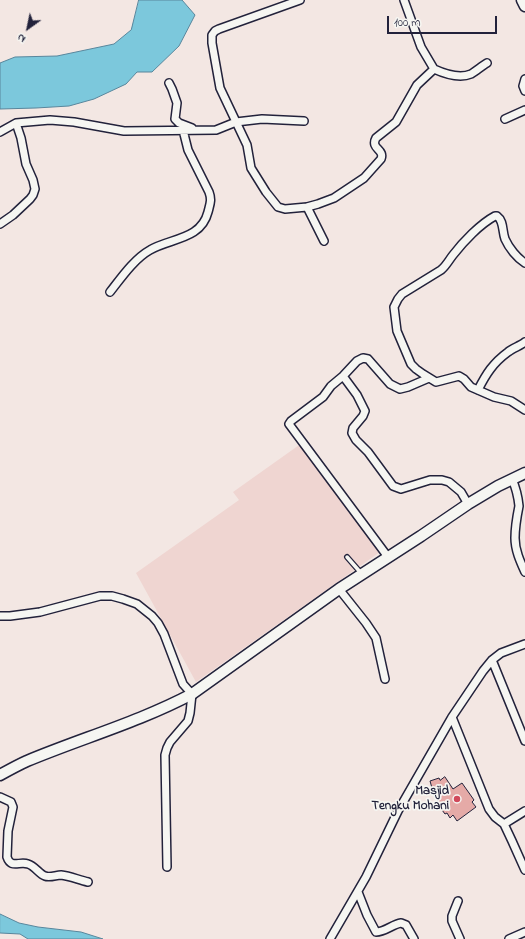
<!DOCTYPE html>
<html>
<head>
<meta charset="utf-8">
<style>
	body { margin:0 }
	#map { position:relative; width:525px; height:939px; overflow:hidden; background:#f3e7e3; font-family:"Indie Flower",sans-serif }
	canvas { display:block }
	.north { position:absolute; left:8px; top:8px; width:40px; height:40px; -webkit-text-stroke:3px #f6f6f2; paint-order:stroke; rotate:213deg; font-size:11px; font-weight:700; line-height:16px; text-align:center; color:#22223b }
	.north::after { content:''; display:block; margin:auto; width:14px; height:18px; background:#22223b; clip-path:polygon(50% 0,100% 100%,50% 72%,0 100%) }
	.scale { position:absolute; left:387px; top:16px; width:110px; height:18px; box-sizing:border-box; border:2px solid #22223b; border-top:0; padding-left:5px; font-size:12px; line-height:14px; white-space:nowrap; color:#22223b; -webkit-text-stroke:3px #f6f6f2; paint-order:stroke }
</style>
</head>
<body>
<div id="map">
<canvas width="525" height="939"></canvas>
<div class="north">N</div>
<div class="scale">100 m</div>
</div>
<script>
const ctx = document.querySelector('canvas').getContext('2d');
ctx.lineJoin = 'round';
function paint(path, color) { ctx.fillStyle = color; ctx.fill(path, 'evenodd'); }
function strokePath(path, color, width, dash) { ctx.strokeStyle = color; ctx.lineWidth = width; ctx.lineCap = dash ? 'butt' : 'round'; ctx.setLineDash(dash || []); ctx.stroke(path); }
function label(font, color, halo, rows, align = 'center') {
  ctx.font = font + ' "Indie Flower",sans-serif'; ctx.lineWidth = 3.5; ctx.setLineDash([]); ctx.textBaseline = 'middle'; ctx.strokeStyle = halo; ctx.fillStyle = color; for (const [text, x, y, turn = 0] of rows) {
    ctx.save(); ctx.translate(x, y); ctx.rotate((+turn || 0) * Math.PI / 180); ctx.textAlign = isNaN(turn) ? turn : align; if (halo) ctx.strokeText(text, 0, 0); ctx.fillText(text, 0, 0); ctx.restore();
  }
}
paint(new Path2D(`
	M 302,443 L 380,552 L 196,682 L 136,573 L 239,500 L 233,492 Z`), '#efd5d1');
const water = new Path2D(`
	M 139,0 L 182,0 L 195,15 L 179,46 L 152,72 L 137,72 L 126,84 L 94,99 L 69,106 L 36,108 L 0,109 L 0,63 L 15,57 L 57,56 L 114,44 L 131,30 Z
	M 0,914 L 19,923 L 38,927 L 81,932 L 103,939 L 28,939 L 20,934 L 0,933 Z`);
paint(water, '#7cc8dc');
strokePath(water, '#58869c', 1);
const building = new Path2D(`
	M 445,777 L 453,789 L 462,783 L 474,800 L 472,802 L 476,807 L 457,821 L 453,815 L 450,818 L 447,813 L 445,814 L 436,802 L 440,798 L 432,788 L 430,781 L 439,778 L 440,780 Z`);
paint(building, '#e5aaa7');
strokePath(building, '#22223b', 1);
const lane = new Path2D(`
	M 347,557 L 361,573`);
const street = new Path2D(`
	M 300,0 L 219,29 L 215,31 L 212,35 L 212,43 L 220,88 L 247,145 L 251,168 L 266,192 L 278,207 L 285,209 L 307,207 L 324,241
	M 404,0 L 421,47 L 434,69
	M 525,79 L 523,86 L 525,91
	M 169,83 L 172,89 L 177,103 L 175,119 L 179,123 L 192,128
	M 505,119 L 525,110
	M 0,132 L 16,123 L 50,120 L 74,122 L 124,131 L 216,130 L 236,122 L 262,119 L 304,121
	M 307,207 L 318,204 L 334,198 L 364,178 L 381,159 C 385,149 370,149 376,138 L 396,122 L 417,85 L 434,69 C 445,74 459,79 471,74 C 476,71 482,66 487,63
	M 0,224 L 13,215 L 30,199 L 33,195 L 35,189 L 33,180 L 26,164 L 21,138 L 16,123
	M 525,263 C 517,258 509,248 505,239 C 502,231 504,221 497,216 L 495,216 C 480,224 463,242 453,255 C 449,260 446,266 441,270 L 402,294 L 398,299 L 394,307 L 397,331 L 411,364 L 416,369 L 423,374 L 436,382 L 440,381 L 459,376 L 464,379 L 471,387 L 494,397 L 511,401 L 525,410
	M 110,292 C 121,278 134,259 150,250 C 170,238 201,240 208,212 C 210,204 212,200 209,192 L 188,150 L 183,130
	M 343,376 L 357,395 L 365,411 L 363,416 L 353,428 L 352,433 L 356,440 L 368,452 L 393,486 L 401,489 L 430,480 L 442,480 L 449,482 L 461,492 L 468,504
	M 478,390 C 486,374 493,363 508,352 C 513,348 520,346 525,342
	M 512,479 C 516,488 518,496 519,506 C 517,516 515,528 515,538 C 515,550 520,561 525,572
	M 388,557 L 289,424 L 291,421 L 323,397 L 331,386 L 343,376 L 357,361 L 363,358 L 368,359 L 390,384 L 400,389 L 408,387 L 429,378
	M 339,589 L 366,623 L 376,638 L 385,679
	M 0,616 L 10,616 L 40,612 L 100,596 L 112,596 L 123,599 L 137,604 L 152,616 L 158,623 L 164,634 L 183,684 L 192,694 L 190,713 L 188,721 L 170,742 L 167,748 L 165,755 L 167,867
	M 492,660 L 525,741
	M 452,717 L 489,809 L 495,817 L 504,824 L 512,841 L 525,870
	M 0,797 L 11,802 L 13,807 L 8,831 L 7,857 C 11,869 19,861 28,864 C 35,866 39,874 45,876 C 50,878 56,875 61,875 C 70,876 79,880 88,882
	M 504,824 L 525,811
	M 358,892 L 367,915 L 376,932 C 385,932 393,924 401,923 L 406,925 L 414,939
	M 458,901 L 452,916 L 452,921 L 460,939
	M 330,939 L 366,877 L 398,811 L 452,717 L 483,671 L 492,660 L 501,653 L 525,644
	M 509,939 L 525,932`);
const secondary = new Path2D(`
	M 522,0 L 525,6
	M 0,775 C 9,770 18,765 27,761 C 82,738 139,722 192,694 L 339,589 L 421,536 L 468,504 L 498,486 L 525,473`);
strokePath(lane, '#22223b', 6);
strokePath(street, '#22223b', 10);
strokePath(secondary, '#22223b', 13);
strokePath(lane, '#f6f6f2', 3.5);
strokePath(street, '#f6f6f2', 7);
strokePath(secondary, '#f6f6f2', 10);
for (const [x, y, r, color] of [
	[457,799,4,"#d1495b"]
]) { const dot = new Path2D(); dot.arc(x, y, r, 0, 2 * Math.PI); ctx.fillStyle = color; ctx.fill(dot); strokePath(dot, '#f6f6f2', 1.5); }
label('bold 13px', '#22223b', '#f6f6f2', [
	["Masjid",449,792],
	["Tengku Mohani",449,807]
], 'right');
</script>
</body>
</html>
